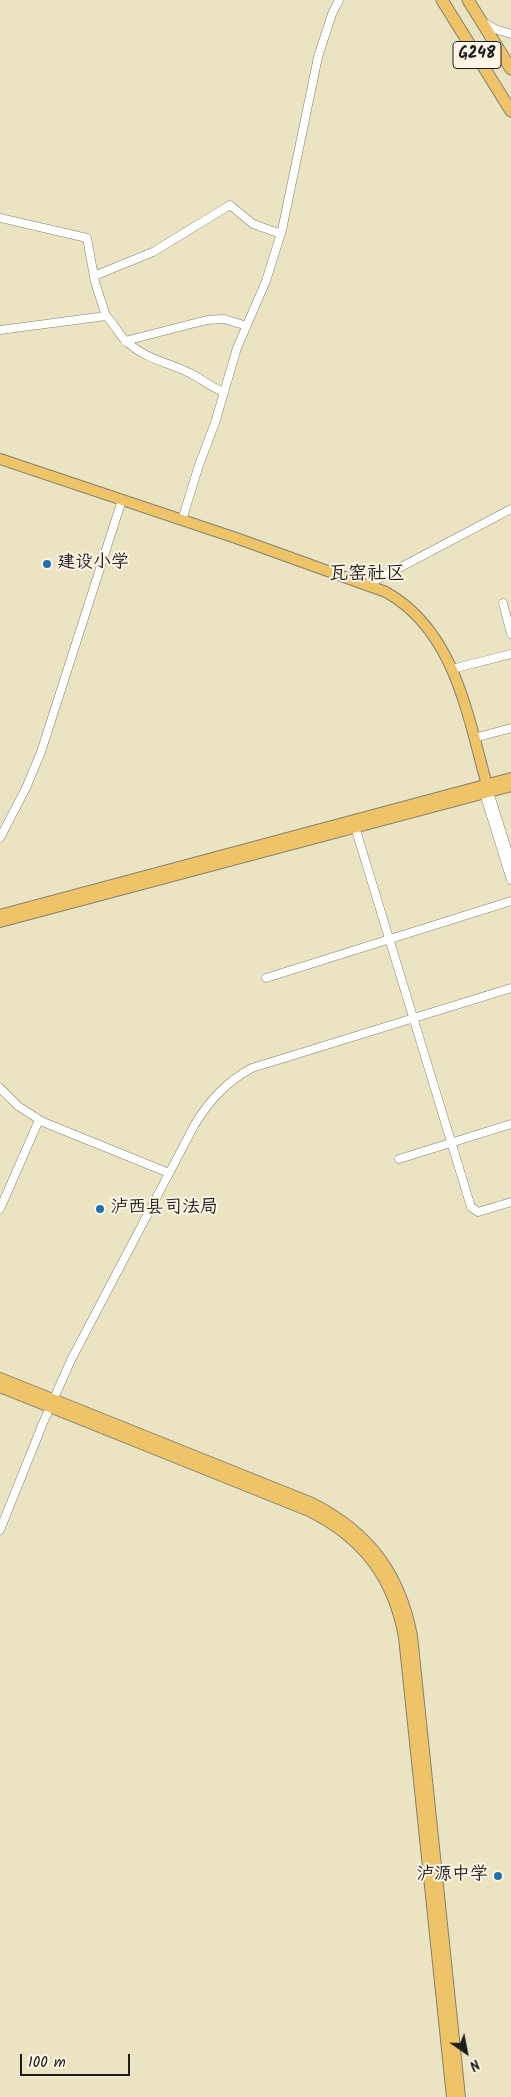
<!DOCTYPE html>
<html>
<head>
<meta charset="utf-8">
<style>
	body { margin:0 }
	#map { position:relative; width:511px; height:2097px; overflow:hidden; background:#eae4c3; font-family:Kalam,sans-serif }
	canvas { display:block }
	.north { position:absolute; left:441px; top:2027px; width:50px; height:50px; -webkit-text-stroke:4px #fcf5e5; paint-order:stroke; rotate:147deg; font-size:14px; font-weight:700; line-height:20px; text-align:center; color:#1c1c1c }
	.north::after { content:''; display:block; margin:auto; width:18px; height:22px; background:#1c1c1c; clip-path:polygon(50% 0,100% 100%,50% 72%,0 100%) }
	.scale { position:absolute; left:20px; top:2054px; width:110px; height:22px; box-sizing:border-box; border:2px solid #1c1c1c; border-top:0; padding-left:6px; font-size:15px; line-height:18px; white-space:nowrap; color:#1c1c1c; -webkit-text-stroke:4px #fcf5e5; paint-order:stroke }
</style>
</head>
<body>
<div id="map">
<canvas width="511" height="2097"></canvas>
<div class="north">N</div>
<div class="scale">100 m</div>
</div>
<script>
const ctx = document.querySelector('canvas').getContext('2d');
ctx.lineJoin = 'round';
function strokePath(path, color, width, dash) { ctx.strokeStyle = color; ctx.lineWidth = width; ctx.lineCap = dash ? 'butt' : 'round'; ctx.setLineDash(dash || []); ctx.stroke(path); }
function label(font, color, halo, rows, align = 'center') {
  ctx.font = font + ' Kalam,"LXGW WenKai TC",sans-serif'; ctx.lineWidth = 4; ctx.setLineDash([]); ctx.textBaseline = 'middle'; ctx.strokeStyle = halo; ctx.fillStyle = color; for (const [text, x, y, turn = 0] of rows) {
    ctx.save(); ctx.translate(x, y); ctx.rotate((+turn || 0) * Math.PI / 180); ctx.textAlign = isNaN(turn) ? turn : align; if (halo) ctx.strokeText(text, 0, 0); ctx.fillText(text, 0, 0); ctx.restore();
  }
}
const minor = new Path2D(`
	M 483,22 L 495,29 L 511,34
	M 0,218 L 87,238 L 95,282 L 106,316
	M 94,276 L 153,252 L 230,205 L 253,224 L 281,234
	M 0,330 L 106,316 C 115,324 119,336 128,343 C 150,362 174,363 197,377 C 207,383 213,388 224,392
	M 125,341 L 207,320 L 224,319 L 247,326
	M 182,520 L 199,465 L 215,423 L 237,348 L 266,281 L 282,230 L 318,57 L 332,14 L 339,0
	M 367,585 L 511,509
	M 503,603 L 511,634
	M 452,669 L 511,654
	M 474,738 L 511,728
	M 489,792 L 511,862
	M 484,793 L 511,880
	M 355,827 L 471,1207 L 478,1212 L 511,1202
	M 0,838 L 26,788 L 41,752 L 122,500
	M 266,978 L 511,901
	M 0,1088 L 18,1106 L 43,1122 L 169,1173
	M 399,1159 L 511,1124
	M 0,1209 L 39,1120
	M 0,1530 L 43,1423 L 71,1360 L 195,1124 C 210,1100 226,1082 252,1068 L 511,988`);
const major = new Path2D(`
	M 0,459 L 236,538 L 386,592 C 457,632 468,720 489,792
	M 0,915 L 511,778
	M 0,922 L 511,786
	M 0,1378 L 312,1503 C 369,1532 400,1573 412,1636 L 460,2097
	M 0,1387 L 309,1511 C 363,1538 393,1577 404,1637 L 452,2097`);
const highway = new Path2D(`
	M 442,0 L 511,111
	M 468,0 L 511,69`);
strokePath(minor, '#838070', 9);
strokePath(major, '#838070', 12);
strokePath(highway, '#838070', 13);
strokePath(minor, '#fff', 8);
strokePath(major, '#efc469', 10);
strokePath(highway, '#efc469', 11);
for (const [x, y, r, color] of [
	[47,564,5,"#1f6fb2"],
	[100,1209,5,"#1f6fb2"],
	[498,1876,5,"#1f6fb2"]
]) { const dot = new Path2D(); dot.arc(x, y, r, 0, 2 * Math.PI); ctx.fillStyle = color; ctx.fill(dot); strokePath(dot, '#fcf5e5', 2); }
for (const [x, y, w] of [
	[477,55,48]
]) { const box = new Path2D(); box.roundRect(x - w / 2, y - 13.5, w, 27, 4); ctx.fillStyle = '#fcf5e5'; ctx.fill(box); strokePath(box, '#1c1c1c', 1); }
label('bold 16px', '#1c1c1c', null, [
	["G248",477,55]
]);
label('18px', '#1c1c1c', '#fcf5e5', [
	["建设小学",57,564],
	["泸西县司法局",110,1209],
	["泸源中学",488,1876,"right"]
], 'left');
label('19px', '#1c1c1c', '#fcf5e5', [
	["瓦窑社区",367,576]
]);
</script>
</body>
</html>
